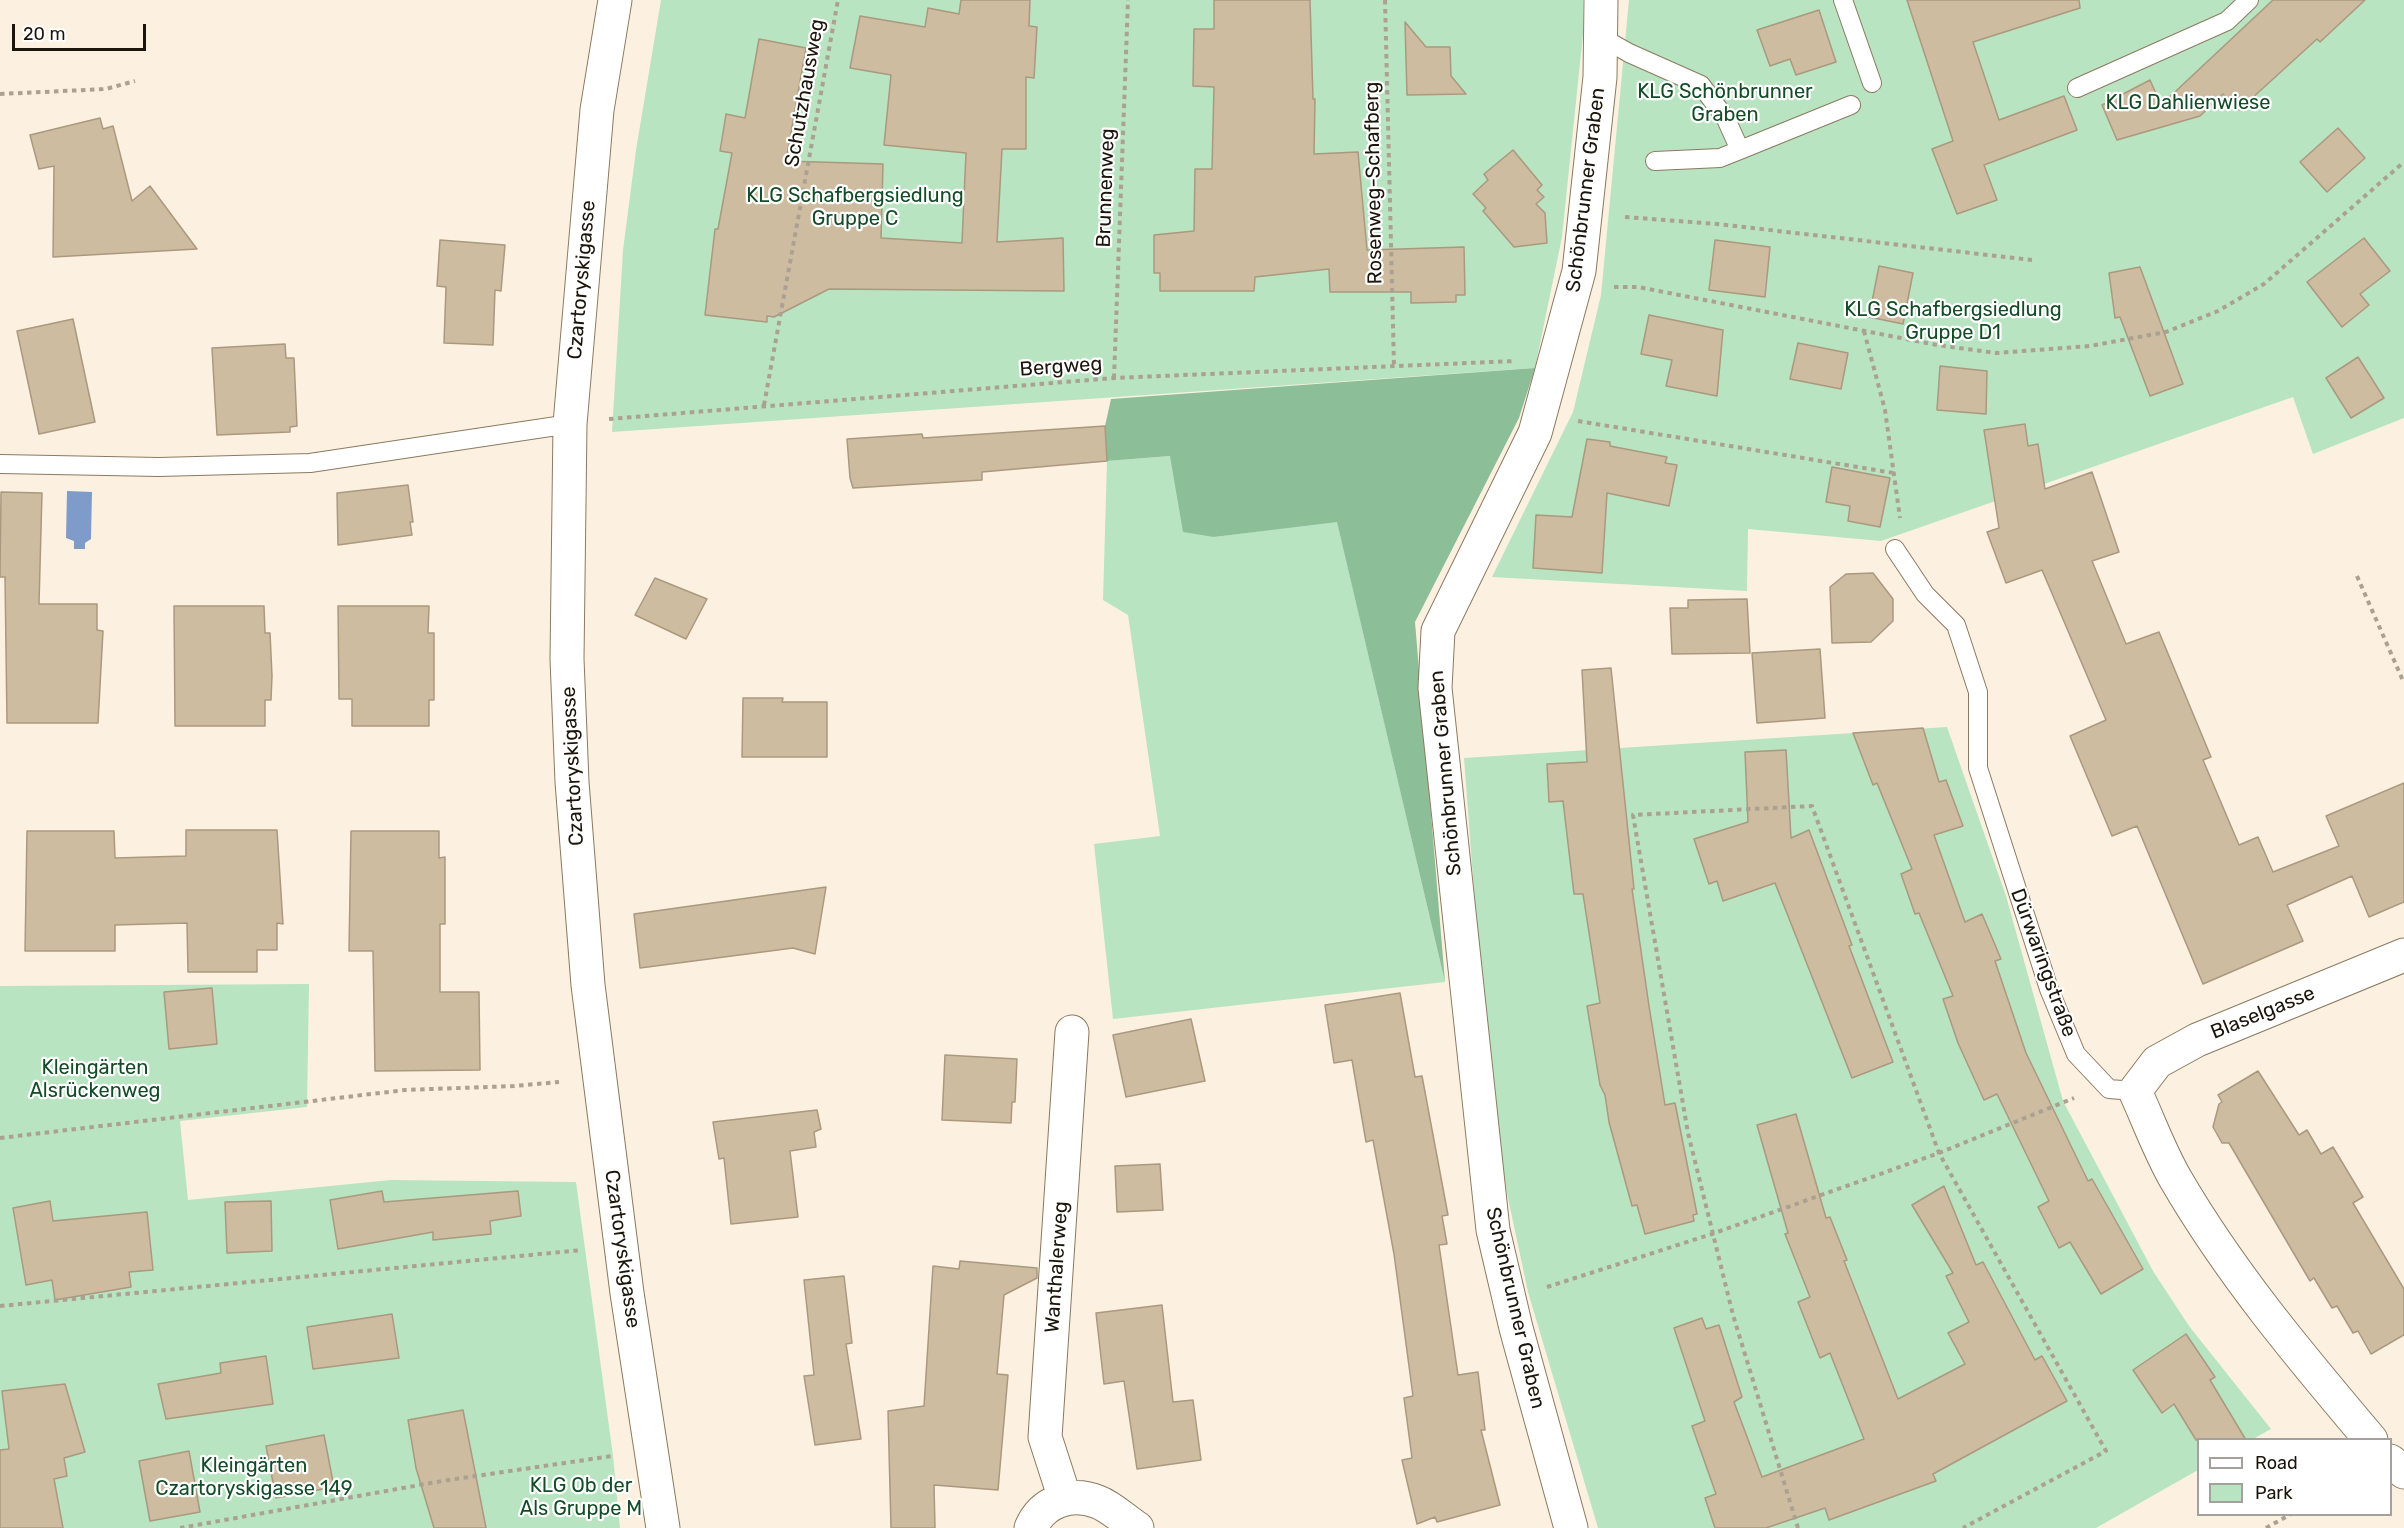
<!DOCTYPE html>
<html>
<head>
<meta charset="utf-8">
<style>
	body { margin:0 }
	#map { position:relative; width:2404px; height:1528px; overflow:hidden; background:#fcf1e0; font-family:Rubik,sans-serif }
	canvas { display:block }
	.legend { position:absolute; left:2197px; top:1438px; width:195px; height:78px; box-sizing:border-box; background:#fff; border:2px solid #a4a19d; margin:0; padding:8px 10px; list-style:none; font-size:18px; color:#1b150b }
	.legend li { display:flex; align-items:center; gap:12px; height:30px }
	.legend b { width:30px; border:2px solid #a4a19d }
	.scale { position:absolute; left:12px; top:24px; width:134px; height:27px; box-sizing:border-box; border:3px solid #1b150b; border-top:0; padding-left:8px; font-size:18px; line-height:21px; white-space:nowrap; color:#1b150b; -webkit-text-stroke:4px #fff; paint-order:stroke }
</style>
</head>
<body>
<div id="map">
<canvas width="2404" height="1528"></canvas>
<ul class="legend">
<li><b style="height:8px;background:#fff"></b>Road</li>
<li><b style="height:16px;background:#b8e4c1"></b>Park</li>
</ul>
<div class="scale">20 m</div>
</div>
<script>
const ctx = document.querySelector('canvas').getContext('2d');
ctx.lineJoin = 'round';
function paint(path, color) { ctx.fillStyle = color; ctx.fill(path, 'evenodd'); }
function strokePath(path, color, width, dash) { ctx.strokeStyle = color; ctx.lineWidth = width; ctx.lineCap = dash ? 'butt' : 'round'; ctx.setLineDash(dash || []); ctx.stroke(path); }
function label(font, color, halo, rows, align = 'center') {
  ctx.font = font + ' Rubik,sans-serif'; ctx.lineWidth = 4.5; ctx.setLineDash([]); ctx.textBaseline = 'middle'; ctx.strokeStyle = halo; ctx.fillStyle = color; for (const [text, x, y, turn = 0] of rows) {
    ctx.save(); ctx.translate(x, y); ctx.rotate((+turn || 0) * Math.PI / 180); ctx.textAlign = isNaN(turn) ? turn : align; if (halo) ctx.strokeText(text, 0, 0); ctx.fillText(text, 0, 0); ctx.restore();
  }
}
paint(new Path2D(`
	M 661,0 L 1583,0 L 1583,34 L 1562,237 L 1535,368 L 612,432 L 623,250 L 636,150 Z
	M 1629,0 L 2404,0 L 2404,418 L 2313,454 L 2293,397 L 1881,541 L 1748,529 L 1747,591 L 1492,577 L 1573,412 L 1601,295 Z
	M 1170,456 L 1214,537 L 1337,521 L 1445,982 L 1113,1019 L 1094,844 L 1160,836 L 1128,615 L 1103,600 L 1107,461 Z
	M 1947,727 L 2006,896 L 2063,1101 L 2153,1271 L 2189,1326 L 2271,1429 L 2253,1439 L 2198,1440 L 2198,1470 L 2096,1528 L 1598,1528 L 1528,1292 L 1491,1118 L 1464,758 Z
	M 309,984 L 307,1107 L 180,1121 L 188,1200 L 391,1180 L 576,1182 L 613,1456 L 620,1528 L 0,1528 L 0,986 Z`), '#b8e4c1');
paint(new Path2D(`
	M 1535,368 L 1519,418 L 1415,622 L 1445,982 L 1337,522 L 1214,537 L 1183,532 L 1170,456 L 1107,461 L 1105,426 L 1111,399 Z`), '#8cbe98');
paint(new Path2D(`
	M 67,491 L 92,492 L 91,539 L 85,543 L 85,549 L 74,549 L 74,541 L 66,538 Z`), '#7f9bca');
const building = new Path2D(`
	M 961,0 L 1030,0 L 1029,26 L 1037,27 L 1034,78 L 1026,77 L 1026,149 L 1002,149 L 997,242 L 1063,238 L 1064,291 L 829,289 L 774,317 L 767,316 L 767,322 L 705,315 L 715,229 L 718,229 L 732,153 L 720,151 L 726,114 L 745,118 L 759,39 L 806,48 L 786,161 L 883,164 L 881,238 L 962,243 L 966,153 L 884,145 L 891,75 L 850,68 L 860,16 L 925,27 L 928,8 L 959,14 Z
	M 1214,0 L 1310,0 L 1313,99 L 1315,99 L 1314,154 L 1358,152 L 1367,250 L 1464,247 L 1465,295 L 1456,295 L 1456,302 L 1411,303 L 1411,292 L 1330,292 L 1329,269 L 1255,277 L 1254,291 L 1160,291 L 1160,273 L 1154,273 L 1154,235 L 1194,231 L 1195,169 L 1212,169 L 1214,87 L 1193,86 L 1194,29 L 1214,29 Z
	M 1907,0 L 2079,0 L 2080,8 L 1973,42 L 1999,120 L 2064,96 L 2077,130 L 1984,165 L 1997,200 L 1957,214 L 1932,149 L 1953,141 Z
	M 2273,0 L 2365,0 L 2320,42 L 2317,39 L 2239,110 L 2223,94 L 2200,116 L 2117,140 L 2102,105 L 2150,80 L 2161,105 Z
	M 1819,10 L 1836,62 L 1796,75 L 1790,59 L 1770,66 L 1757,30 Z
	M 1405,22 L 1426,47 L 1450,47 L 1451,76 L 1466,94 L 1407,95 Z
	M 100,118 L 103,129 L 113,126 L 132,201 L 150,186 L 197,249 L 53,257 L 54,166 L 39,169 L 30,135 Z
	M 2338,128 L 2365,158 L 2327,192 L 2300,162 Z
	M 1513,150 L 1542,185 L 1537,190 L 1544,197 L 1536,204 L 1545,213 L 1547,243 L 1514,247 L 1483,211 L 1486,208 L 1473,194 L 1488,180 L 1484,174 Z
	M 2364,238 L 2390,271 L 2360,294 L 2369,305 L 2342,327 L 2307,282 Z
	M 440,240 L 505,245 L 501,291 L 495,290 L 493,345 L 444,343 L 446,287 L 437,286 Z
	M 1715,240 L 1770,247 L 1765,297 L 1709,290 Z
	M 1879,266 L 1913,273 L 1903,324 L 1869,317 Z
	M 2140,267 L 2183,384 L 2150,396 L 2120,317 L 2115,318 L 2109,273 Z
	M 1649,315 L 1723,330 L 1717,396 L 1666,386 L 1672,360 L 1641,354 Z
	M 73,319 L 95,422 L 39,434 L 17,331 Z
	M 1798,343 L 1848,353 L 1841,389 L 1790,379 Z
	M 285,344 L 286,358 L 294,358 L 297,426 L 290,427 L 290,432 L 217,435 L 212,348 Z
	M 2358,357 L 2384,398 L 2351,418 L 2326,378 Z
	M 1940,366 L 1987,371 L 1986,414 L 1937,410 Z
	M 2025,424 L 2028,446 L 2038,444 L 2045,489 L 2092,472 L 2119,552 L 2092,561 L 2126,644 L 2159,632 L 2211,757 L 2203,760 L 2239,845 L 2258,837 L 2273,872 L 2339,846 L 2326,816 L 2404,783 L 2404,902 L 2369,917 L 2352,876 L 2287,905 L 2303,941 L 2203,984 L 2137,826 L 2112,836 L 2070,736 L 2106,720 L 2042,570 L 2006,583 L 1987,532 L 1999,528 L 1984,430 Z
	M 1105,426 L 1107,461 L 982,472 L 982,480 L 853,488 L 850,478 L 847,439 L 922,434 L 923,438 Z
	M 1587,439 L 1610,442 L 1610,446 L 1667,457 L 1665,463 L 1677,465 L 1669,506 L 1607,493 L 1602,573 L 1533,568 L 1536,515 L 1572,517 Z
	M 1832,467 L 1890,478 L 1880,527 L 1848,521 L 1850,506 L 1826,502 Z
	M 408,485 L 413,522 L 410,522 L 412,535 L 338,545 L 337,493 Z
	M 1,492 L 42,493 L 39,604 L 97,604 L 97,630 L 103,631 L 98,723 L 7,723 L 5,577 L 0,577 Z
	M 1873,573 L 1893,599 L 1893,621 L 1871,642 L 1832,643 L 1830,587 L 1846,574 Z
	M 655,578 L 707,599 L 686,639 L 635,615 Z
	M 1747,599 L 1750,653 L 1672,654 L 1670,608 L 1688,608 L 1688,600 Z
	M 174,606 L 264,606 L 265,633 L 270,633 L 272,676 L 271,700 L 265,700 L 265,726 L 175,726 Z
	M 338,606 L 429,606 L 428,633 L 434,633 L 434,700 L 429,700 L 429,726 L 352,726 L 352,699 L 339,699 Z
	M 1820,649 L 1825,718 L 1757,723 L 1752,653 Z
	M 1611,668 L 1634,889 L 1632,889 L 1649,1006 L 1665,1105 L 1675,1103 L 1697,1214 L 1693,1215 L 1694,1221 L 1645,1234 L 1637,1205 L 1632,1206 L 1609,1122 L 1605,1095 L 1600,1085 L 1587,1006 L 1600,1003 L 1583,894 L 1574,894 L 1563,801 L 1549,802 L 1547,764 L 1587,762 L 1582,670 Z
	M 743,698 L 783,698 L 782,702 L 827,702 L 827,757 L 742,757 Z
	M 1923,728 L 1939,782 L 1946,780 L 1963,826 L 1934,835 L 1965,922 L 1982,914 L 2001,959 L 1995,961 L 2026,1053 L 2088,1181 L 2092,1179 L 2143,1269 L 2101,1294 L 2070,1242 L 2059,1248 L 2038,1207 L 2049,1201 L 1997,1094 L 1984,1100 L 1958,1043 L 1943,999 L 1953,996 L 1919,913 L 1915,914 L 1901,874 L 1912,869 L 1877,783 L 1873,785 L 1853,733 Z
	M 1786,750 L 1791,838 L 1809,830 L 1852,945 L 1849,946 L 1893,1062 L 1852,1078 L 1775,883 L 1723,901 L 1717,881 L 1709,884 L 1694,839 L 1748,822 L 1745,752 Z
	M 186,830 L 277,830 L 283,924 L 277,923 L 277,950 L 257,950 L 257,972 L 188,972 L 187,923 L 115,925 L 115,951 L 25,951 L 27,831 L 114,831 L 115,858 L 186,856 Z
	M 351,831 L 439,831 L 439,858 L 445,857 L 445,924 L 440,924 L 440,992 L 479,992 L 480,1070 L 375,1071 L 373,951 L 349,951 Z
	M 826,887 L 815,954 L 793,948 L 640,968 L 634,914 Z
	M 212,988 L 217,1044 L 169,1049 L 164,992 Z
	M 1400,993 L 1415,1077 L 1422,1076 L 1448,1215 L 1442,1216 L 1447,1244 L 1439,1245 L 1458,1375 L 1478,1372 L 1485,1430 L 1481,1430 L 1500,1505 L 1437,1522 L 1435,1517 L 1417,1524 L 1402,1460 L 1412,1458 L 1404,1398 L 1413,1396 L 1394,1254 L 1373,1140 L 1366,1142 L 1352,1060 L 1334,1063 L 1325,1005 Z
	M 1191,1019 L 1205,1081 L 1126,1097 L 1113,1035 Z
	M 945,1055 L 1017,1059 L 1015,1102 L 1012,1102 L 1011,1123 L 942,1120 Z
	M 2258,1071 L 2299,1135 L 2307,1130 L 2321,1154 L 2333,1147 L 2363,1197 L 2353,1203 L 2404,1289 L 2404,1335 L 2371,1354 L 2358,1331 L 2353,1333 L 2337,1306 L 2332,1308 L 2314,1278 L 2310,1281 L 2229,1143 L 2222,1143 L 2213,1127 L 2219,1104 L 2222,1102 L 2218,1095 Z
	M 817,1110 L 821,1129 L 814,1132 L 816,1147 L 790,1151 L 798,1217 L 731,1224 L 724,1158 L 719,1159 L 713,1122 Z
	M 1796,1114 L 1826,1218 L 1830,1217 L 1847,1260 L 1844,1261 L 1898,1399 L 1965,1364 L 1948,1333 L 1969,1322 L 1946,1276 L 1953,1273 L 1912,1205 L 1944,1186 L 1976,1265 L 1983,1262 L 2035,1360 L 2042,1356 L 2067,1401 L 1933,1474 L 1936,1481 L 1829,1520 L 1825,1508 L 1766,1528 L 1715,1528 L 1705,1498 L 1716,1494 L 1692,1426 L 1705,1421 L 1674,1328 L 1702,1318 L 1706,1329 L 1719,1325 L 1742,1397 L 1734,1402 L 1762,1477 L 1864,1439 L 1830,1353 L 1820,1358 L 1798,1302 L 1810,1297 L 1785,1234 L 1788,1233 L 1757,1125 Z
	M 1160,1164 L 1163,1210 L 1117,1212 L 1115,1166 Z
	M 382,1191 L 384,1202 L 518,1191 L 521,1216 L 490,1221 L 491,1234 L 433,1240 L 433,1232 L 338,1249 L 330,1200 Z
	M 50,1201 L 53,1221 L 147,1212 L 153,1270 L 129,1272 L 131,1287 L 55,1300 L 52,1280 L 26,1285 L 13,1208 Z
	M 271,1201 L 272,1251 L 227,1253 L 225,1202 Z
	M 960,1261 L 1037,1268 L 1037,1278 L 1004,1295 L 997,1374 L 1008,1375 L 998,1490 L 934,1485 L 935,1528 L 891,1528 L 888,1411 L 924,1406 L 933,1266 L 959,1269 Z
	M 844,1276 L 852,1343 L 846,1344 L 861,1439 L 815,1445 L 804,1376 L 814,1375 L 804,1280 Z
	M 1162,1305 L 1173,1402 L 1193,1400 L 1201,1460 L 1137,1469 L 1124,1381 L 1104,1384 L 1096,1313 Z
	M 392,1314 L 399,1358 L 313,1369 L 307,1327 Z
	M 2186,1334 L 2215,1377 L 2210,1380 L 2246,1440 L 2196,1440 L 2174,1404 L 2162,1413 L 2133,1370 Z
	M 266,1356 L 273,1404 L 166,1419 L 158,1384 L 221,1373 L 220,1363 Z
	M 65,1384 L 85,1452 L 64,1458 L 67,1476 L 54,1479 L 63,1528 L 0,1528 L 0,1450 L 9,1449 L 2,1391 Z
	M 463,1410 L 486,1528 L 434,1528 L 416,1468 L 408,1420 Z
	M 324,1435 L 334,1487 L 276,1498 L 266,1446 Z
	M 189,1451 L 200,1512 L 150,1521 L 139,1461 Z`);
paint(building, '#cebca0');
strokePath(building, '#aa997e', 1.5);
const service = new Path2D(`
	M 1843,0 L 1872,83
	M 1599,36 L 1629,53 L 1701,85 L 1726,119 L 1740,150 L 1851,105
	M 2077,88 L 2227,21 L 2249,0
	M 1655,161 L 1720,158 L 1740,150
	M 0,464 L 159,467 L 310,463 L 570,424
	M 1895,549 L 1925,594 L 1956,625 L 1978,692 L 1978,768 L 2049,989 L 2076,1054 L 2109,1089 L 2135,1091`);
const minor = new Path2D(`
	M 615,0 L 597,110 L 570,424 L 567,659 L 572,782 L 588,985 L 627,1293 L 663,1528
	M 2371,1440 C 2300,1356 2230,1273 2175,1178 C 2159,1150 2148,1119 2135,1091 L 2157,1062 L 2197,1040 L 2404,955
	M 2390,1461 L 2404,1472
	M 1065,1499 L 1045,1437 L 1072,1032
	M 1031,1528 C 1042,1502 1071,1491 1098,1502 C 1111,1507 1125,1520 1137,1528
	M 1571,1528 L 1516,1328 L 1493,1230 L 1435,688 L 1438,631 L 1535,433 L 1579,271 L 1600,77 L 1601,0`);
strokePath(service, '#8b7a60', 20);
strokePath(minor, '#8b7a60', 35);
strokePath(new Path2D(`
	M 1385,0 L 1394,366
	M 0,94 L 106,89 L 135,81
	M 1625,217 L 1717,224 L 2032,260
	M 1614,287 L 1638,287 L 1937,345 L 1996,353 L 2090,346 L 2166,332 L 2218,311 L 2264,284 L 2404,162
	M 1864,331 L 1885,410 L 1900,518
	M 1114,378 L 1128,0
	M 764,405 L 838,0
	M 609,419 L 1114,378 L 1515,361
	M 1578,421 L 1894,473
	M 2357,576 L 2404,683
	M 0,1138 L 405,1090 L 514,1086 L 559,1082
	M 1547,1287 L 1712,1234 L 1939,1153 L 2074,1098
	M 0,1306 L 582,1250
	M 180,1528 L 442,1481 L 612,1456
	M 1798,1528 L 1733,1315 L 1688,1133 L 1633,815 L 1812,806 L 1939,1153 L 2106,1451 L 1963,1528
	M 2266,1528 L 2291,1514`), '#aaa193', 4, [4.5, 4.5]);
strokePath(service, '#fff', 18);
strokePath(minor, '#fff', 33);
label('20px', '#134c27', '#fff', [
	["KLG Schönbrunner",1725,92],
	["Graben",1725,115],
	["KLG Dahlienwiese",2188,103],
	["KLG Schafbergsiedlung",855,196],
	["Gruppe C",855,219],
	["KLG Schafbergsiedlung",1953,310],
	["Gruppe D1",1953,333],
	["Kleingärten",95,1068],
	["Alsrückenweg",95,1091],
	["Kleingärten",254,1466],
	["Czartoryskigasse 149",254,1489],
	["KLG Ob der",581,1486],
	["Als Gruppe M",581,1509]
]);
label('20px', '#1b150b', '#fff', [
	["Schutzhausweg",805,93,-80],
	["Rosenweg-Schafberg",1374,183,-91],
	["Brunnenweg",1106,188,-88],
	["Schönbrunner Graben",1586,190,-83],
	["Czartoryskigasse",582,280,-85],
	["Bergweg",1061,367,-4],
	["Czartoryskigasse",573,766,-93],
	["Schönbrunner Graben",1446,773,-95],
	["Dürwaringstraße",2043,963,70],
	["Blaselgasse",2263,1013,-22],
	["Czartoryskigasse",622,1249,82],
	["Wanthalerweg",1057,1267,-86],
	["Schönbrunner Graben",1515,1308,77]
]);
</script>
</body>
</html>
